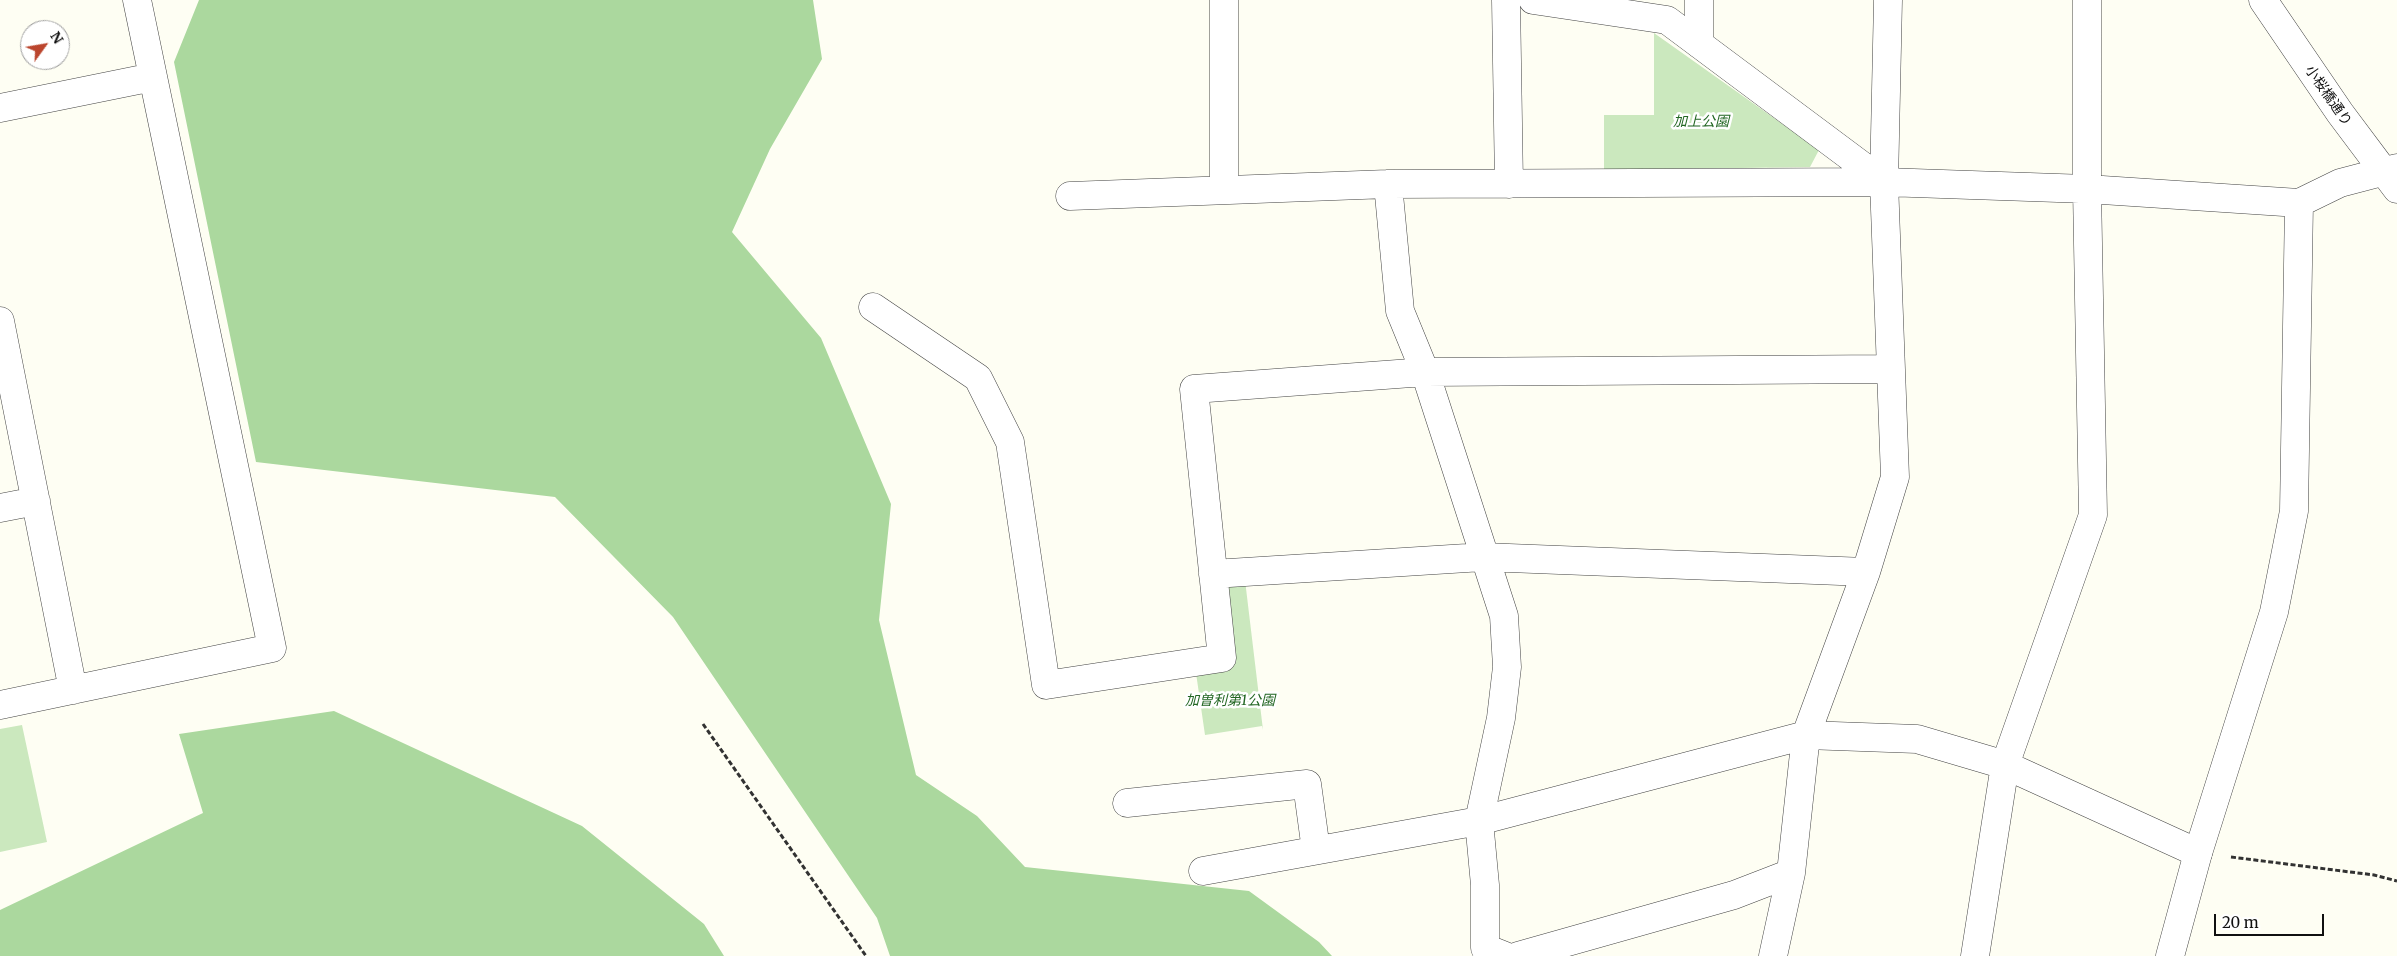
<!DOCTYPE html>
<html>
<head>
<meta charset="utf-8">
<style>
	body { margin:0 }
	#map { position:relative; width:2397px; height:956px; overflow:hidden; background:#fefef3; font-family:Merriweather,serif }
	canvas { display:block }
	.north { position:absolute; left:20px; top:20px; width:50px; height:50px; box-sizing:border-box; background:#fff; border:1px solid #9f9f9f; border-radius:50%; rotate:58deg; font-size:14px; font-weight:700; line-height:20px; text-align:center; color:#101010 }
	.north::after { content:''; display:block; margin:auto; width:18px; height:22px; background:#bb452d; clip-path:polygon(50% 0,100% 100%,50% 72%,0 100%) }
	.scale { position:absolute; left:2214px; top:914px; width:110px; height:22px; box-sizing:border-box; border:2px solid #101010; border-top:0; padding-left:6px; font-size:15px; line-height:18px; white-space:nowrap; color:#101010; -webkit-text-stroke:4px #fff; paint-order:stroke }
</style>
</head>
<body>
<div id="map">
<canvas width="2397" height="956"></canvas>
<div class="north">N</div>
<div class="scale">20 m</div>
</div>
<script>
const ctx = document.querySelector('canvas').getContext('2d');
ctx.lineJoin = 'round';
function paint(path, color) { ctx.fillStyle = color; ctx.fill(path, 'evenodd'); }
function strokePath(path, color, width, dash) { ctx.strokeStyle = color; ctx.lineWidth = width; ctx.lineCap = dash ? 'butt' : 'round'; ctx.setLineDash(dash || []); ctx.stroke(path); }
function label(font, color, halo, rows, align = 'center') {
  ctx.font = font + ' Merriweather,"Noto Sans JP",serif'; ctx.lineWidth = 5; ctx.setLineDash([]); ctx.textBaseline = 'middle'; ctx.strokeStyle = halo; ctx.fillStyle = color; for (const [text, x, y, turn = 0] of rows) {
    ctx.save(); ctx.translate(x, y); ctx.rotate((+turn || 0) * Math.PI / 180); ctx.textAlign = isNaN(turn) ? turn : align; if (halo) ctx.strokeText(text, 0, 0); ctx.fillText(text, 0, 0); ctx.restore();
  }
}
paint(new Path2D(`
	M 1654,33 L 1819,150 L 1810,167 L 1604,170 L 1604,115 L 1654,115 Z
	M 1245,580 L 1263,730 L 1262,726 L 1205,735 L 1196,673 L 1228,669 L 1222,592 L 1234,581 Z
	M 22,725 L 47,842 L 0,852 L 0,729 Z`), '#cbe8be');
paint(new Path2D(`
	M 199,0 L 813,0 L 822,59 L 770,149 L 732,232 L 821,338 L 891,504 L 879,620 L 916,775 L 977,816 L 1025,867 L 1249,891 L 1319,942 L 1332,956 L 890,956 L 877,918 L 673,617 L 555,497 L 256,462 L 174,62 Z
	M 334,711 L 582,826 L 704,924 L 724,956 L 0,956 L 0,910 L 203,813 L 179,734 Z`), '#abd89e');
const minor = new Path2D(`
	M 1224,0 L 1224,190
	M 1506,0 L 1509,184
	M 1533,0 L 1667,20 L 1884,182
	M 1699,44 L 1699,0
	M 0,108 L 153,77
	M 1388,184 L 1400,311 L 1425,372 L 1504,616 L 1507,667 L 1501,718 L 1479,821 L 1485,885 L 1485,948 L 1505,956
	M 1070,196 L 1388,184 L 1884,182 L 2087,189 L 2299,203
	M 873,307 L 978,378 L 1010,442 L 1046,685 L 1222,658 L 1194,389 L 1425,372 L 1891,369
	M 0,321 L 73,690
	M 0,508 L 36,501
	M 1213,574 L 1483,557 L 1866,572
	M 0,705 L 272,648 L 137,0
	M 1127,803 L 1307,784 L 1316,850
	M 1203,871 L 1479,821 L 1806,735 L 1917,739 L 2005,765 L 2198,853
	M 1518,956 L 1734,895 L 1791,873
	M 1773,956 L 1791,873 L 1806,735 L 1866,572 L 1895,477 L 1884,182 L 1888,0
	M 1975,956 L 2005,765 L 2093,515 L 2087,189 L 2087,0`);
const tertiary = new Path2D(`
	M 2263,0 L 2340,113 L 2397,189
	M 2170,956 L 2198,853 L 2274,612 L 2294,511 L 2299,203 L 2340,183 L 2397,168`);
strokePath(minor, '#434343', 29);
strokePath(tertiary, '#434343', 29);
strokePath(new Path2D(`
	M 703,724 L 866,956
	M 2231,857 L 2374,875 L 2397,881`), '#323232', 3, [5, 2.5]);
strokePath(minor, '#fff', 28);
strokePath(tertiary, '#fff', 28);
label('14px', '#101010', '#fff', [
	["小桜橋通り",2328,96,55]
]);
label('italic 14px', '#226623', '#fff', [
	["加上公園",1701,122],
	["加曽利第1公園",1230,701]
]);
</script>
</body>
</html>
